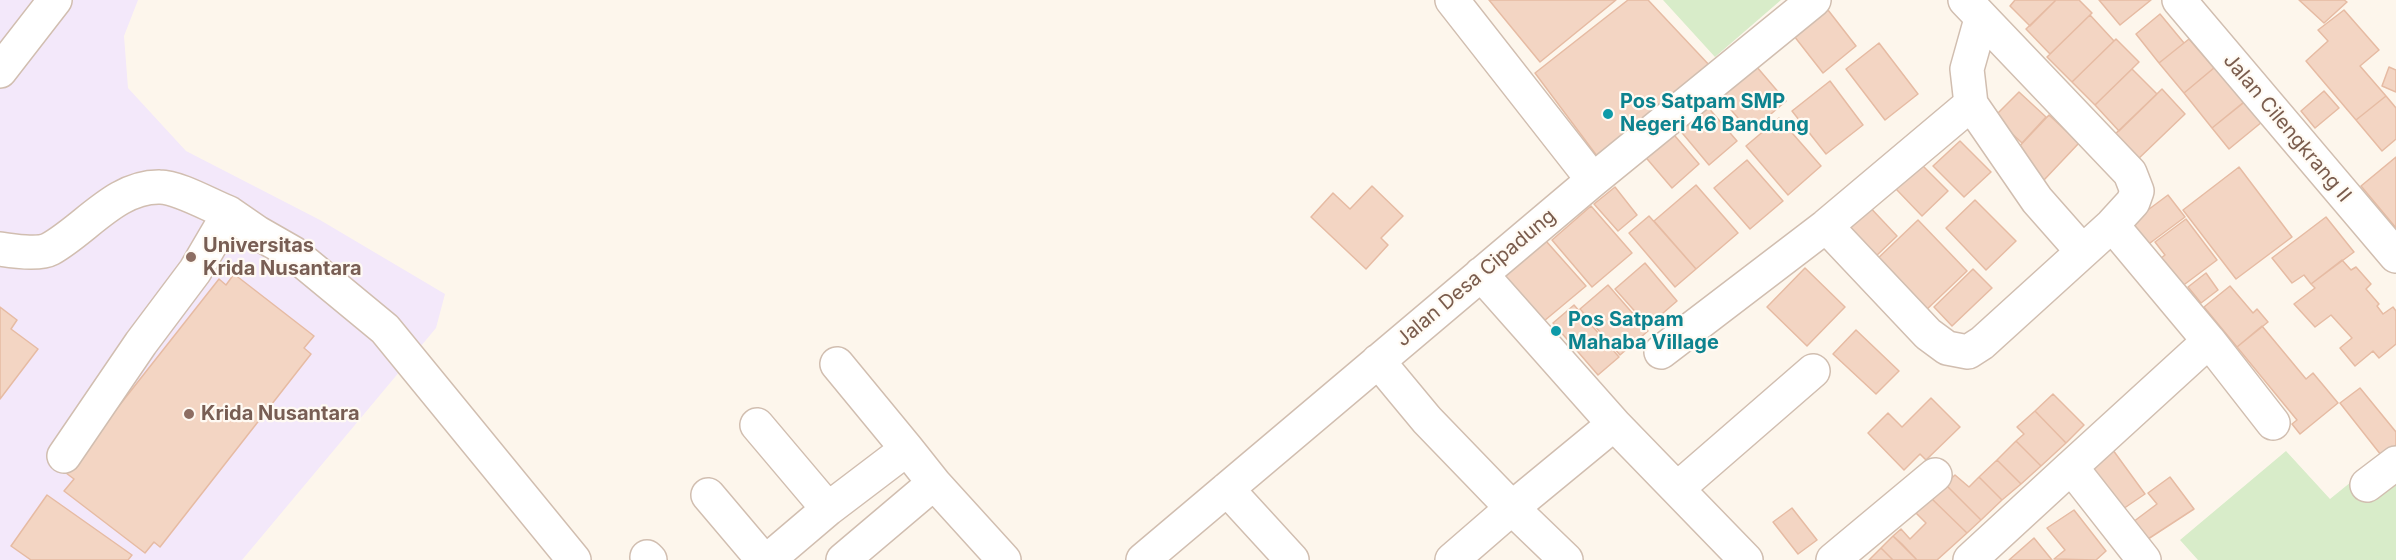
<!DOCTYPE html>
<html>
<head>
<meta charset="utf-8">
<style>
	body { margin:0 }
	canvas { display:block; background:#fdf6ec }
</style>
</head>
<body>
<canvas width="2396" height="560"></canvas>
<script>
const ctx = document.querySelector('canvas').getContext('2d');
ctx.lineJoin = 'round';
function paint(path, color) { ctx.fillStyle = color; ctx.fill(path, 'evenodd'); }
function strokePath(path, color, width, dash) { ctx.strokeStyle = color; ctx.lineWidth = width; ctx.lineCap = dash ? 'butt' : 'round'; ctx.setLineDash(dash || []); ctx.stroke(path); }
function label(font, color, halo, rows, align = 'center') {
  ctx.font = font + ' Inter,sans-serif'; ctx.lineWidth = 4.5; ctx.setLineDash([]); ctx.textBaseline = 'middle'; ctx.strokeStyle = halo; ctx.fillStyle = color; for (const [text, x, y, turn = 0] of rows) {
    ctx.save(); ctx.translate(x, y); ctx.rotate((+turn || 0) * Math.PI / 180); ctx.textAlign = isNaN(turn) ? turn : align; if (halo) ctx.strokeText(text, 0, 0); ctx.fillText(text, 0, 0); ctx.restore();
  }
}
paint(new Path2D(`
	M 0,0 L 138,0 L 124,36 L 128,88 L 186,151 L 320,220 L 445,294 L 436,328 L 242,560 L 0,560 Z`), '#f3e8fa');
paint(new Path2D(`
	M 1663,0 L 1781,0 L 1715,57 Z
	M 2286,451 L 2330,499 L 2351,482 L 2367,503 L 2396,480 L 2396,560 L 2198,560 L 2180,540 Z`), '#d8ecc9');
const building = new Path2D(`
	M 1489,0 L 1616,0 L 1540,62 Z
	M 1628,0 L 1648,0 L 1711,67 L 1597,156 L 1535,73 Z
	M 2015,0 L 2056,0 L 2030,26 L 2010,6 Z
	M 2056,0 L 2079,0 L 2092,13 L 2050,54 L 2026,29 Z
	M 2099,0 L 2151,0 L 2120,25 Z
	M 2299,0 L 2344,0 L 2347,2 L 2324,23 Z
	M 1821,1 L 1856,46 L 1823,73 L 1787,27 Z
	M 2344,10 L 2379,50 L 2360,66 L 2386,96 L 2356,120 L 2306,61 L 2328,41 L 2318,30 Z
	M 2160,14 L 2184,43 L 2159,63 L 2136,34 Z
	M 2090,15 L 2114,41 L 2072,82 L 2047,57 Z
	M 2116,39 L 2139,62 L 2095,105 L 2072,82 Z
	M 2189,39 L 2214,68 L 2184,93 L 2159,63 Z
	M 1879,43 L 1918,94 L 1885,120 L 1846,69 Z
	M 1750,59 L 1786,101 L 1750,132 L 1714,90 Z
	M 2221,62 L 2250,97 L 2212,128 L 2184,93 Z
	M 2389,67 L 2396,70 L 2396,92 L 2382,86 Z
	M 2132,69 L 2157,94 L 2119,131 L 2095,105 Z
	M 1830,81 L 1863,125 L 1826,154 L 1792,111 Z
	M 2162,89 L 2185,114 L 2135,162 L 2111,138 Z
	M 2324,91 L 2339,108 L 2315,128 L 2301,111 Z
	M 2019,92 L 2046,117 L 2022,143 L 1994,117 Z
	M 2252,96 L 2268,117 L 2229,149 L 2212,128 Z
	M 2386,96 L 2396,108 L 2396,139 L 2382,151 L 2356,120 Z
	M 1700,98 L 1737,141 L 1709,165 L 1673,122 Z
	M 2049,115 L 2079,143 L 2044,180 L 2014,152 Z
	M 1779,118 L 1821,166 L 1788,195 L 1746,146 Z
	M 1669,129 L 1699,164 L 1672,188 L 1642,153 Z
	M 1960,141 L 1991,172 L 1964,197 L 1933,166 Z
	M 2396,157 L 2396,228 L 2361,186 Z
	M 1747,160 L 1783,201 L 1750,229 L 1714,188 Z
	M 1921,164 L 1948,191 L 1922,216 L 1896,189 Z
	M 2239,167 L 2292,237 L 2236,279 L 2183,210 Z
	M 1696,185 L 1738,233 L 1696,269 L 1654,221 Z
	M 1372,186 L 1403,216 L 1381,238 L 1388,245 L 1366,269 L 1311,217 L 1333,193 L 1350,209 Z
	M 1615,187 L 1637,215 L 1618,231 L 1594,204 Z
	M 2168,195 L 2185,217 L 2138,252 L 2121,230 Z
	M 1975,200 L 2016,241 L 1986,270 L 1946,228 Z
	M 1865,202 L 1897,236 L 1874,258 L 1842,225 Z
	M 1591,206 L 1632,253 L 1592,287 L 1552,240 Z
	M 1649,216 L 1696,269 L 1675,287 L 1629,233 Z
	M 2326,217 L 2354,252 L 2311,284 L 2304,275 L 2292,283 L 2272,258 Z
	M 2186,219 L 2217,260 L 2173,293 L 2152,265 L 2165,255 L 2155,242 Z
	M 1918,220 L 1967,271 L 1923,313 L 1874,262 Z
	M 1546,241 L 1586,286 L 1538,326 L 1499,281 Z
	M 2342,260 L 2351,270 L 2356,267 L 2371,284 L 2366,289 L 2379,304 L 2377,306 L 2383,314 L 2393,307 L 2396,311 L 2396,344 L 2379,358 L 2373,351 L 2355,366 L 2340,348 L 2352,338 L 2331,315 L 2315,327 L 2294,304 L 2315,288 L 2311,284 Z
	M 1645,263 L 1677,301 L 1648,326 L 1615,289 Z
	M 1805,268 L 1845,307 L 1807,346 L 1767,307 Z
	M 1973,269 L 1992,288 L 1952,326 L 1934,307 Z
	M 2206,273 L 2218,290 L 2201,303 L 2188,287 Z
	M 234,274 L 314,336 L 304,348 L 311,354 L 160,547 L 154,542 L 145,553 L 64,491 L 74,479 L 66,473 L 219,279 L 226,285 Z
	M 1608,285 L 1648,331 L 1620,355 L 1580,309 Z
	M 2230,286 L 2253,313 L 2257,309 L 2268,322 L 2237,347 L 2204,307 Z
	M 1574,305 L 1619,357 L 1598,375 L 1553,323 Z
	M 0,307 L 17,320 L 11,329 L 38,349 L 0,399 Z
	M 2262,326 L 2306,379 L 2313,373 L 2338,403 L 2300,434 L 2292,424 L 2297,420 L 2237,347 Z
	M 1856,330 L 1899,371 L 1876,394 L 1833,354 Z
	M 2360,388 L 2396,432 L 2396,445 L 2381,455 L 2340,403 Z
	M 2053,394 L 2084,425 L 2066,443 L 2035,411 Z
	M 1931,398 L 1960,427 L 1926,460 L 1920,454 L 1904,470 L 1868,433 L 1888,413 L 1902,427 Z
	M 2035,411 L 2066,443 L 2041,466 L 2016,441 L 2024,434 L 2017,427 Z
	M 2016,441 L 2041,466 L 2021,484 L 1997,460 Z
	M 2110,446 L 2145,494 L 2120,511 L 2086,464 Z
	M 1997,460 L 2021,484 L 2002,500 L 1979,477 Z
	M 1955,475 L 1969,487 L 1979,477 L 2002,500 L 1981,520 L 1945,484 Z
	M 2170,477 L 2194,509 L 2145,541 L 2133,522 L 2157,504 L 2148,493 Z
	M 1945,484 L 1981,520 L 1967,533 L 1931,498 Z
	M 47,495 L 132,555 L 128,560 L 31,560 L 11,546 Z
	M 1931,498 L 1967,533 L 1937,560 L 1917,560 L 1893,536 L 1901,529 L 1910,539 L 1926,523 L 1916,513 Z
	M 1792,508 L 1817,540 L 1798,554 L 1773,522 Z
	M 2074,510 L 2106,551 L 2096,560 L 2054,559 L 2065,550 L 2047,528 Z
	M 1893,536 L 1902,544 L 1917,560 L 1893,560 L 1881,548 Z
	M 2034,538 L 2052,560 L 2009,560 Z
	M 1881,548 L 1893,560 L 1869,560 Z`);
paint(building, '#f3d5c3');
strokePath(building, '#e6bba3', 1.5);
const minor = new Path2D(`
	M 1452,0 L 1593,180
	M 2179,0 L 2396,256
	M 1981,19 L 1967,69 L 1971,104 L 2037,200 L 2082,251
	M 0,71 L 55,0
	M 229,213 L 258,233 L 293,253 L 385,329 L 574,560
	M 2112,225 L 2209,341 L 2273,423
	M 1826,226 L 1928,334 L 1947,348 L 1968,352 L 1982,343 L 2112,225 L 2133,202 L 2137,191 L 2130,173 L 1965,0
	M 0,249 C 12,251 39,255 50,249 C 86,229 116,186 160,187 C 178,187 211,206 229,213 L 195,271 L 141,343 L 64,456
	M 1661,352 L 1826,226 L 1971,104
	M 1378,361 L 1427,420 L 1512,508 L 1614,424 L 1481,274
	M 837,364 L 907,449
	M 1614,424 L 1746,560
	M 757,425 L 828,509
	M 2071,467 L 2209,341
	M 934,483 L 1004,560
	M 2367,485 L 2396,463
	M 1227,489 L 1292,560
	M 1677,489 L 1813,371
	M 708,495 L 763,560
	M 647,557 L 650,560
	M 768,560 L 828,509 L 907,449 L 934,483 L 843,560
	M 1143,560 L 1593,180 L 1814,0
	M 1452,560 L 1512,508 L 1566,560
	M 1833,560 L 1935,475
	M 1970,560 L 2071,467 L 2144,560`);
strokePath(minor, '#d1beb0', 36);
strokePath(minor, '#fff', 33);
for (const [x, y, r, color] of [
	[1608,114,6,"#0f9aa8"],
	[191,257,6,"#8d6e63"],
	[1556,331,6,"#0f9aa8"],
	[189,414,6,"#8d6e63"]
]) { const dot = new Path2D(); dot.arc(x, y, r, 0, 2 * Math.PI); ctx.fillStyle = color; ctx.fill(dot); strokePath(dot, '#fffaf3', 2); }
label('bold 20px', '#0d838f', '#fffaf3', [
	["Pos Satpam SMP",1620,102],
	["Negeri 46 Bandung",1620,125],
	["Pos Satpam",1568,320],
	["Mahaba Village",1568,343]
], 'left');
label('20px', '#7a5c4d', '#fffaf3', [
	["Jalan Cilengkrang II",2287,128,50],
	["Jalan Desa Cipadung",1476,278,-40]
]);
label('bold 20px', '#785e54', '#fffaf3', [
	["Universitas",203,246],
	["Krida Nusantara",203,269],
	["Krida Nusantara",201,414]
], 'left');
</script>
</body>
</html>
